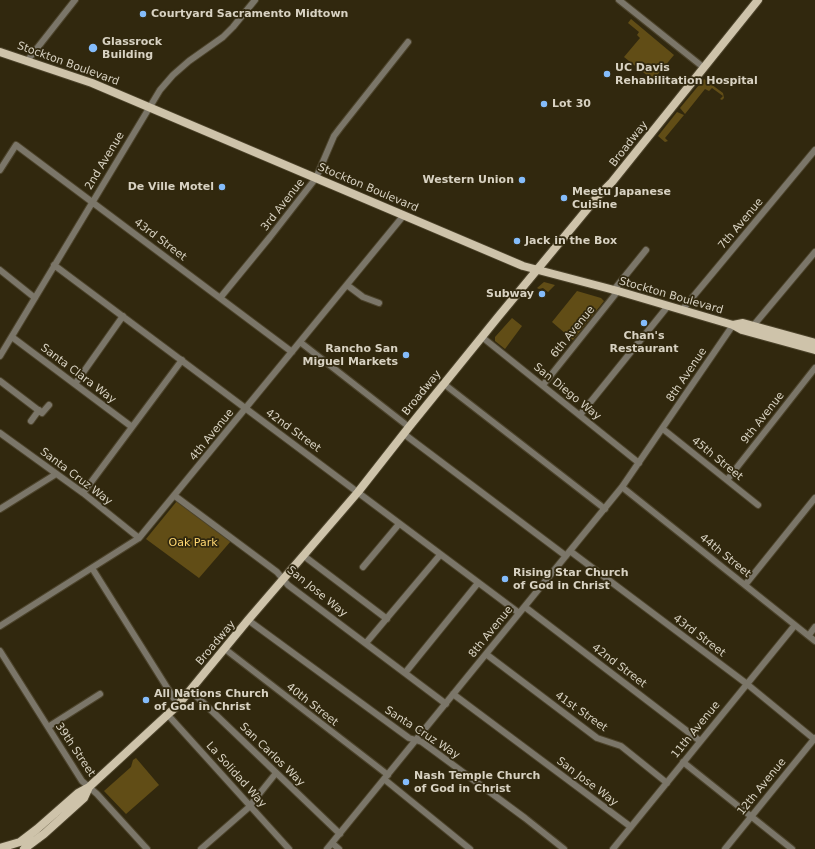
<!DOCTYPE html>
<html>
<head>
<meta charset="utf-8">
<style>
	body { margin:0 }
	canvas { display:block; background:#31280e }
</style>
</head>
<body>
<canvas width="815" height="849"></canvas>
<script>
const ctx = document.querySelector('canvas').getContext('2d');
ctx.lineJoin = 'round';
function paint(path, color) { ctx.fillStyle = color; ctx.fill(path, 'evenodd'); }
function strokePath(path, color, width, dash) { ctx.strokeStyle = color; ctx.lineWidth = width; ctx.lineCap = dash ? 'butt' : 'round'; ctx.setLineDash(dash || []); ctx.stroke(path); }
function label(font, color, halo, rows, align = 'center') {
  ctx.font = font + ' "DejaVu Sans",sans-serif'; ctx.lineWidth = 3.5; ctx.setLineDash([]); ctx.textBaseline = 'middle'; ctx.strokeStyle = halo; ctx.fillStyle = color; for (const [text, x, y, turn = 0] of rows) {
    ctx.save(); ctx.translate(x, y); ctx.rotate((+turn || 0) * Math.PI / 180); ctx.textAlign = isNaN(turn) ? turn : align; if (halo) ctx.strokeText(text, 0, 0); ctx.fillText(text, 0, 0); ctx.restore();
  }
}
paint(new Path2D(`
	M 631,19 L 674,55 L 653,80 L 624,57 L 640,38 L 637,35 L 639,32 L 628,23 Z
	M 704,79 L 723,93 L 724,98 L 722,100 L 720,99 L 723,96 L 712,88 L 709,91 L 705,89 L 685,114 L 680,108 Z
	M 677,112 L 684,115 L 665,138 L 668,141 L 665,142 L 658,136 Z
	M 544,282 L 555,285 L 548,292 L 543,288 L 539,289 L 537,288 Z
	M 577,291 L 601,298 L 604,301 L 573,340 L 552,322 Z
	M 512,318 L 522,326 L 505,349 L 495,341 L 495,337 Z
	M 177,501 L 231,541 L 199,578 L 146,539 Z
	M 136,758 L 159,785 L 126,814 L 104,791 L 131,767 L 133,760 Z`), '#614d16');
const minor = new Path2D(`
	M 619,0 L 703,67
	M 27,61 L 75,0
	M 0,170 L 16,145 L 292,352
	M 54,265 L 519,613
	M 0,270 L 35,298
	M 347,285 L 363,297 L 379,303
	M 613,291 L 646,250
	M 220,298 L 270,237 L 316,178 L 334,136 L 340,128 L 408,42
	M 682,310 L 815,150
	M 753,326 L 815,252
	M 12,337 L 132,427
	M 482,337 L 639,463
	M 300,342 L 409,427
	M 0,356 L 160,90 L 173,75 L 189,61 L 223,37 L 233,27 L 255,0
	M 0,381 L 42,413 L 49,405
	M 75,384 L 123,316
	M 444,384 L 605,509
	M 543,385 L 618,291
	M 580,415 L 668,306
	M 31,421 L 39,410
	M 663,429 L 758,505
	M 0,433 L 83,493 L 139,538
	M 404,434 L 566,556
	M 727,480 L 815,368
	M 622,487 L 815,641
	M 83,493 L 182,360
	M 175,496 L 277,572 L 288,585 L 446,704
	M 0,509 L 56,474
	M 570,551 L 747,684 L 814,739
	M 304,556 L 387,619
	M 363,567 L 399,524
	M 92,568 L 178,705
	M 745,585 L 815,498
	M 525,607 L 700,741
	M 248,620 L 409,738 L 422,742 L 525,818 L 564,849
	M 0,626 L 139,538 L 404,215
	M 809,635 L 815,627
	M 366,643 L 440,555
	M 225,649 L 388,775
	M 0,651 L 82,781 L 97,794 L 147,849
	M 486,654 L 597,738 L 621,746 L 667,783
	M 405,673 L 478,583
	M 190,690 L 340,834
	M 453,694 L 631,827
	M 168,715 L 289,849
	M 48,727 L 100,694
	M 683,762 L 792,849
	M 384,779 L 470,849
	M 332,843 L 339,849
	M 201,849 L 248,808 L 276,773
	M 327,849 L 622,487 L 733,325
	M 613,849 L 795,625
	M 725,849 L 815,738`);
const major = new Path2D(`
	M 0,52 L 92,83 L 523,266 L 618,291 L 733,325 L 742,330 L 815,350
	M 733,325 L 743,323 L 815,343
	M 0,848 L 20,842 L 37,829 L 78,793 L 89,787 L 178,705 L 248,620 L 358,492 L 409,427 L 498,317 L 598,196 L 612,182 L 758,0
	M 24,849 L 44,834 L 84,798 L 89,787`);
strokePath(minor, '#4c432b', 8);
strokePath(major, '#4c432b', 10);
strokePath(minor, '#7b7669', 6);
strokePath(major, '#cec3aa', 8);
for (const [x, y, r, color] of [
	[143,14,4,"#84bcfb"],
	[93,48,5,"#84bcfb"],
	[607,74,4,"#84bcfb"],
	[544,104,4,"#84bcfb"],
	[522,180,4,"#84bcfb"],
	[222,187,4,"#84bcfb"],
	[564,198,4,"#84bcfb"],
	[517,241,4,"#84bcfb"],
	[542,294,4,"#84bcfb"],
	[644,323,4,"#84bcfb"],
	[406,355,4,"#84bcfb"],
	[505,579,4,"#84bcfb"],
	[146,700,4,"#84bcfb"],
	[406,782,4,"#84bcfb"]
]) { const dot = new Path2D(); dot.arc(x, y, r, 0, 2 * Math.PI); ctx.fillStyle = color; ctx.fill(dot); strokePath(dot, '#31280e', 1.5); }
label('bold 11px', '#d8d2c2', '#31280e', [
	["Courtyard Sacramento Midtown",151,14],
	["Glassrock",102,42],
	["Building",102,55],
	["UC Davis",615,68],
	["Rehabilitation Hospital",615,81],
	["Lot 30",552,104],
	["Western Union",514,180,"right"],
	["De Ville Motel",214,187,"right"],
	["Meetu Japanese",572,192],
	["Cuisine",572,205],
	["Jack in the Box",525,241],
	["Subway",534,294,"right"],
	["Chan's",644,336,"center"],
	["Restaurant",644,349,"center"],
	["Rancho San",398,349,"right"],
	["Miguel Markets",398,362,"right"],
	["Rising Star Church",513,573],
	["of God in Christ",513,586],
	["All Nations Church",154,694],
	["of God in Christ",154,707],
	["Nash Temple Church",414,776],
	["of God in Christ",414,789]
], 'left');
label('11px', '#d8d2c2', '#31280e', [
	["Stockton Boulevard",68,64,20],
	["Broadway",629,144,-52],
	["2nd Avenue",105,161,-59],
	["Stockton Boulevard",368,188,23],
	["3rd Avenue",283,205,-52],
	["7th Avenue",741,224,-50],
	["43rd Street",160,240,37],
	["Stockton Boulevard",671,296,16],
	["6th Avenue",573,332,-51],
	["Santa Clara Way",78,374,37],
	["8th Avenue",687,375,-56],
	["San Diego Way",567,392,39],
	["Broadway",422,393,-51],
	["9th Avenue",763,418,-52],
	["42nd Street",293,431,36],
	["4th Avenue",212,435,-51],
	["45th Street",717,459,39],
	["Santa Cruz Way",76,477,37],
	["44th Street",725,556,39],
	["San Jose Way",317,592,39],
	["8th Avenue",491,632,-51],
	["43rd Street",699,636,37],
	["Broadway",216,643,-50],
	["42nd Street",619,666,37],
	["40th Street",312,705,38],
	["41st Street",581,712,35],
	["11th Avenue",696,730,-51],
	["Santa Cruz Way",422,733,33],
	["39th Street",75,750,56],
	["San Carlos Way",272,755,44],
	["La Solidad Way",236,775,48],
	["San Jose Way",587,782,37],
	["12th Avenue",762,787,-51]
]);
label('11px', '#ffd873', '#31280e', [
	["Oak Park",193,543]
]);
</script>
</body>
</html>
